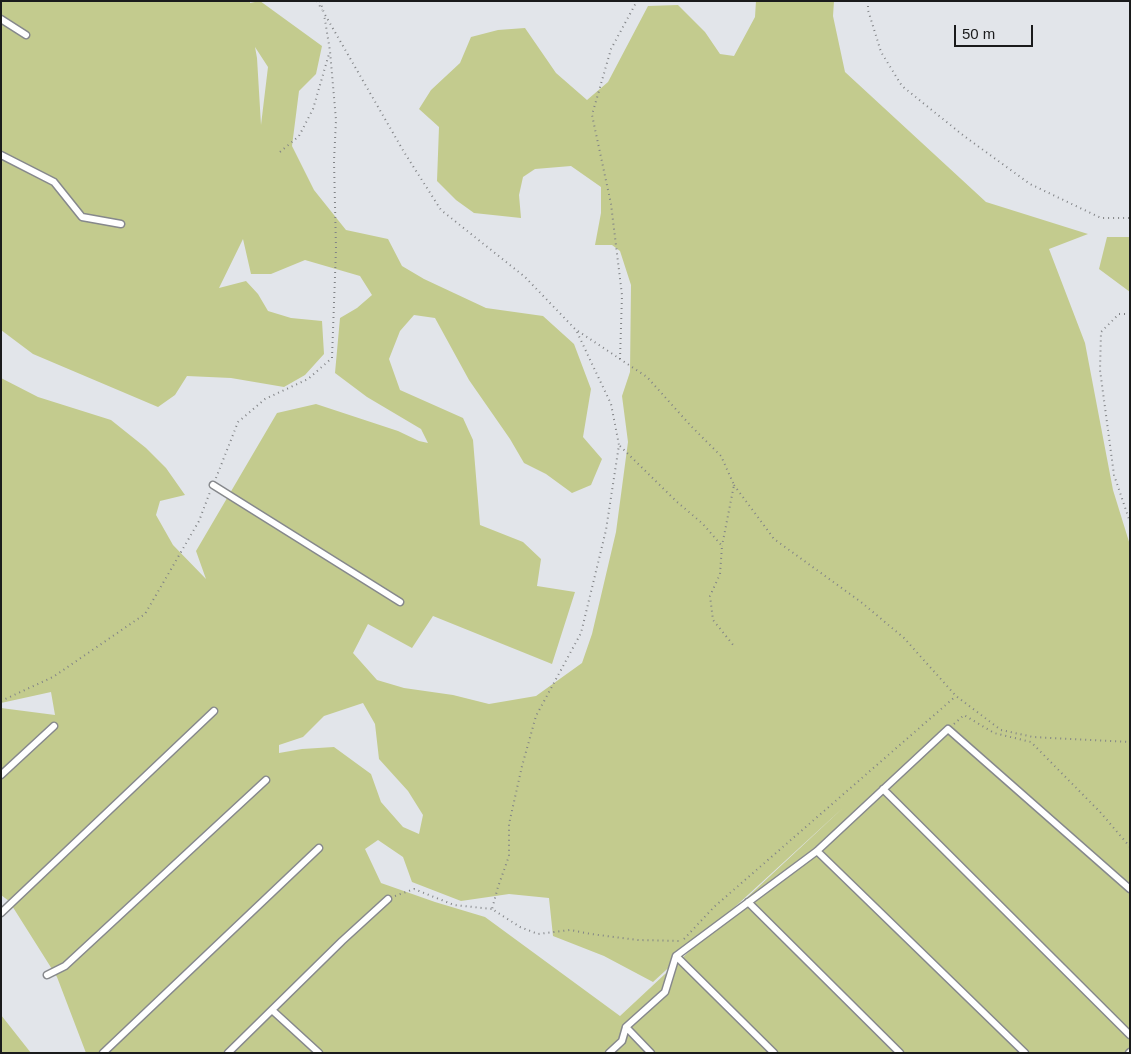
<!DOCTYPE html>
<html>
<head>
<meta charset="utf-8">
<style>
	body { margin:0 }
	#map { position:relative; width:1131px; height:1054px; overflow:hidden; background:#e2e5ea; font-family:Arial,sans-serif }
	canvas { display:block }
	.frame { position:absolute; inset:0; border:2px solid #1a1b1c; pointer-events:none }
	.scale { position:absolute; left:954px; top:25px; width:79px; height:22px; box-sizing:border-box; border:2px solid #1a1b1c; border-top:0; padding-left:6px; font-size:15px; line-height:18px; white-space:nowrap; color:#1a1b1c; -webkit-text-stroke:4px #e2e5ea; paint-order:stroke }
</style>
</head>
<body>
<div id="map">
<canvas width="1131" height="1054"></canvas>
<div class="frame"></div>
<div class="scale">50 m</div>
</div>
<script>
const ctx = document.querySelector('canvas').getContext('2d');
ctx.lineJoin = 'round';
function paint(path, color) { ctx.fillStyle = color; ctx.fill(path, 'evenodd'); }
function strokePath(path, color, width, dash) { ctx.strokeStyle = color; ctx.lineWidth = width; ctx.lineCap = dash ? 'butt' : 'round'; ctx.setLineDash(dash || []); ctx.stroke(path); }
paint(new Path2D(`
	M 1,1 L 250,1 L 250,3 L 260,1 L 322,46 L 316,74 L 299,91 L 292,146 L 314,190 L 346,230 L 388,239 L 402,266 L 424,279 L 486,308 L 543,316 L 574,344 L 591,389 L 583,437 L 602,459 L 591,485 L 572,493 L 546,474 L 524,463 L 510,439 L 469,380 L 435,318 L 414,315 L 400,331 L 389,359 L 400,390 L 463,418 L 473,440 L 480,525 L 523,542 L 541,559 L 537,586 L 575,592 L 552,664 L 433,616 L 412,648 L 368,624 L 353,653 L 377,680 L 404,688 L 453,695 L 489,704 L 536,696 L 582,663 L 592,634 L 616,532 L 628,442 L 622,396 L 630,372 L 631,285 L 620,251 L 612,245 L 595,245 L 601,213 L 601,187 L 571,166 L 535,169 L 523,177 L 519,195 L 521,218 L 474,213 L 456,200 L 437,181 L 439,127 L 419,109 L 431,90 L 460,63 L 471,37 L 498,30 L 525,28 L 556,73 L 587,100 L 608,82 L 648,6 L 678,5 L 705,32 L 720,54 L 734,56 L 755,17 L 756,1 L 834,1 L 833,16 L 845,72 L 986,202 L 1088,234 L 1049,249 L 1085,343 L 1113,490 L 1130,545 L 1130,1053 L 86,1053 L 57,977 L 9,901 L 1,895 L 1,708 L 55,715 L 51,692 L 1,703 L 1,378 L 38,397 L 111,420 L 146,448 L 166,468 L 185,495 L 160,501 L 156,515 L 173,545 L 206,579 L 196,551 L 277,413 L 316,404 L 398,431 L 419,441 L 428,443 L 421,429 L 367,397 L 335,373 L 340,318 L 357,308 L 372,295 L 360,276 L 305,260 L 271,274 L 251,274 L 243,239 L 219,288 L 246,281 L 258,294 L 268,311 L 291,318 L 322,321 L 324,354 L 305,375 L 284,387 L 231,378 L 187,376 L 175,395 L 158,407 L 33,354 L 1,330 ZM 255,47 L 268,67 L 261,125 L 257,58 ZM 363,703 L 375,724 L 379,759 L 408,791 L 423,815 L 419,834 L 403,827 L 381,802 L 371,774 L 334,747 L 302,749 L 279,753 L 279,745 L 303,737 L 324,716 ZM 845,806 L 620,1016 L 485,917 L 435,902 L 381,883 L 365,849 L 378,840 L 403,857 L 412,882 L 461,901 L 509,894 L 549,898 L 553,936 L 604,956 L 653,982 Z
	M 1107,237 L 1130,237 L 1130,292 L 1099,269 Z
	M 1,1015 L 31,1053 L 1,1053 Z`), '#c3cb8e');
const service = new Path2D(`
	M 1,19 L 26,35
	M 1,155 L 54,182 L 82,217 L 121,224
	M 213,485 L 400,602
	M 1,775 L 54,726
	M 883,789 L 1130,1035
	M 817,851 L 1025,1053
	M 748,902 L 900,1053
	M 1,913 L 214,711
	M 676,956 L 774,1053
	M 47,975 L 65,966 L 266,780
	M 272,1010 L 319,1053
	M 626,1027 L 665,992 L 676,956 L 817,851 L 948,729 L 1130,889
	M 103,1053 L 319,848
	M 228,1053 L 342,941 L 388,899
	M 609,1053 L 622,1041 L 626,1027 L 651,1053
	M 1129,1053 L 1130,1052`);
strokePath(service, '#86888c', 9);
strokePath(new Path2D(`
	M 317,1 L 322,10
	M 320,1 L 324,13 L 404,152 L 441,210 L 525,277 L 576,330 L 611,404 L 619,445 L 606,530 L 581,633 L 536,716 L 522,766 L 509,824 L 509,856 L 498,887 L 492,909 L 520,927 L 538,934 L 570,930 L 591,934 L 638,940 L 680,941
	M 868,1 L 868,10 L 881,52 L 902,86 L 964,136 L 1030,184 L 1101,218 L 1130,218
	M 280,152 L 299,136 L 313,109 L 329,54
	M 1130,314 L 1119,314 L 1101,332 L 1100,370 L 1114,475 L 1130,522
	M 578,331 L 647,377 L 691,426 L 721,456 L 734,485 L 722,546
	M 620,359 L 622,295 L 611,204 L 592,115 L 611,49 L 637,1
	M 620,446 L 676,501 L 703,524 L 722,546 L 720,574 L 710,596 L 713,620 L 734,646
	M 216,478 L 238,422 L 265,399 L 308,379 L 332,358 L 336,249 L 334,161 L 336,120 L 330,51 L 324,14
	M 734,485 L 774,539 L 861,602 L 904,638 L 956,696 L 1001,730 L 1033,737 L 1130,742
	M 1,701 L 53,677 L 145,614 L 199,521 L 210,492
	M 954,724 L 964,715 L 994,733 L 1031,742 L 1101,813 L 1130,847
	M 395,896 L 414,889 L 454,905 L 492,909
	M 684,939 L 714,907 L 956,696`), '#818386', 2, [1, 4]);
strokePath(service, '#fff', 6);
</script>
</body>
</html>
